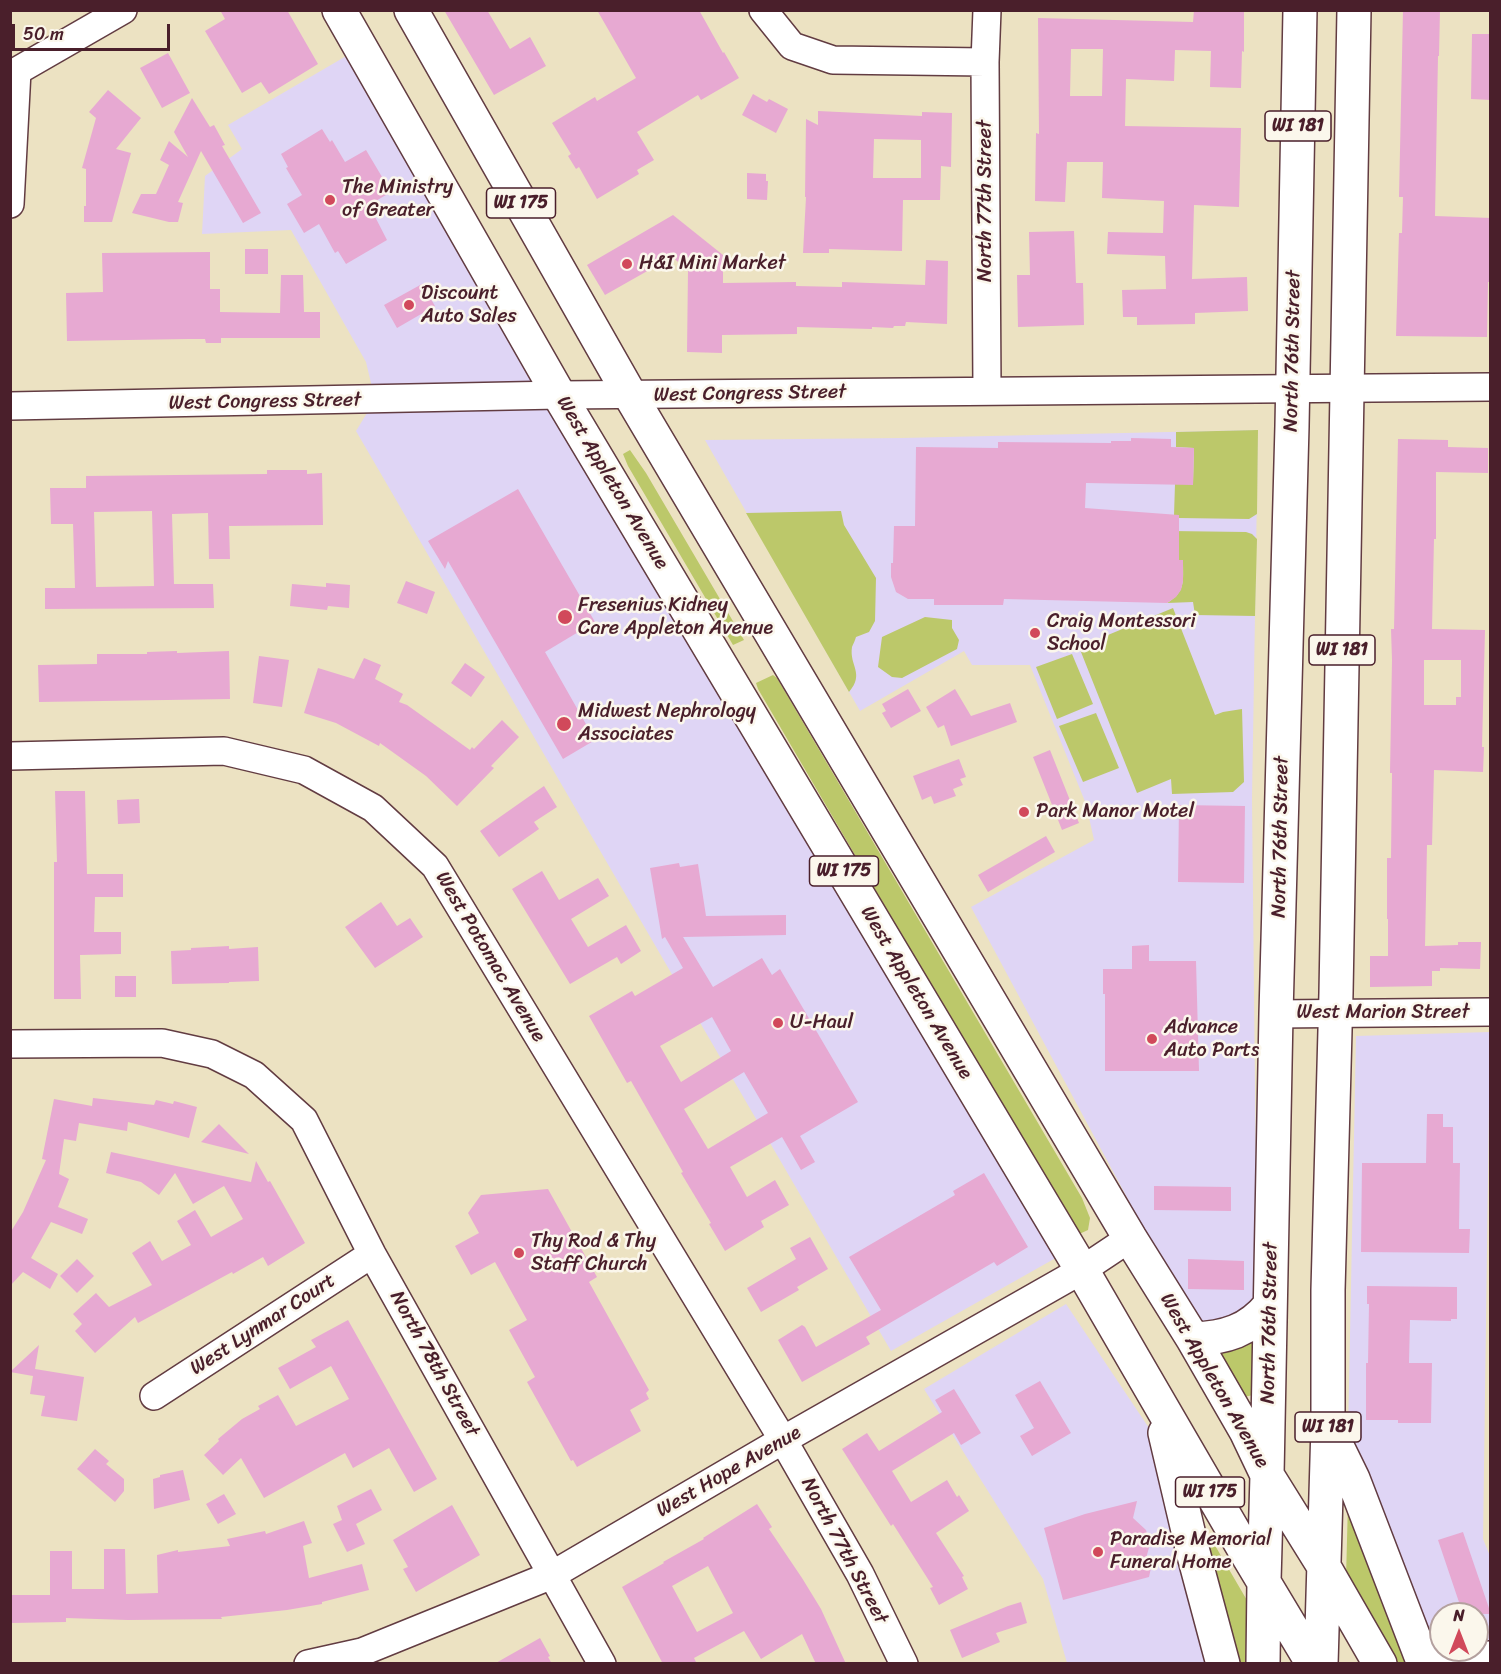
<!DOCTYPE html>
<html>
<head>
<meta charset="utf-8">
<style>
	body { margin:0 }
	#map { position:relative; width:1501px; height:1674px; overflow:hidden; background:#ece2c2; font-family:Sriracha,sans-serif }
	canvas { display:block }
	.frame { position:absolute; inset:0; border:12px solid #4a1f2b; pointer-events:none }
	.north { position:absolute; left:1429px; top:1602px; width:60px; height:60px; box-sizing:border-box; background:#fbf7ec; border:2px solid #b4a19f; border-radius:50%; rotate:0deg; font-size:16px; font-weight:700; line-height:24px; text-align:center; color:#4a1f2b }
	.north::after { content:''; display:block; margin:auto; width:21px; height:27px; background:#d1495b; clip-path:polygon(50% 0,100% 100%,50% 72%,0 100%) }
	.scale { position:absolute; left:12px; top:24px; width:158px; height:27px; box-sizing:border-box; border:3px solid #4a1f2b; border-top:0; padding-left:8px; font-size:18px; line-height:21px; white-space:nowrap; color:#4a1f2b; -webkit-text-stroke:4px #fbf7ec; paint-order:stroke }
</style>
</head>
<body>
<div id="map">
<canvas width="1501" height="1674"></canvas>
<div class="frame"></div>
<div class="north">N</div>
<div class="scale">50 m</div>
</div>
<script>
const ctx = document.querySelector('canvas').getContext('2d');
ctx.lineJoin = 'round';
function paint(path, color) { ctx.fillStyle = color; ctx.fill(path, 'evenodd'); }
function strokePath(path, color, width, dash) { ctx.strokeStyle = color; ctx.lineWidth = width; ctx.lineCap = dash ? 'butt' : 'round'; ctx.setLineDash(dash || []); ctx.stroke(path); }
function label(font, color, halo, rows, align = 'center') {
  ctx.font = font + ' Sriracha,sans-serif'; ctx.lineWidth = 5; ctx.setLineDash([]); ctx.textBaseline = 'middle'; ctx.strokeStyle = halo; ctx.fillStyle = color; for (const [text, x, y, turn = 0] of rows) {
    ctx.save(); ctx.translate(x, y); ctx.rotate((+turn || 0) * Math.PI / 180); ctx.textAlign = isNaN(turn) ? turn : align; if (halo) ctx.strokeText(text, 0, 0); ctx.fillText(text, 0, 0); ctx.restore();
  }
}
paint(new Path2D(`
	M 360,48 L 1061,1255 L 891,1351 L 356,431 L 375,400 L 366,362 L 291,230 L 202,234 L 205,176 L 242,149 L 228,125 Z
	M 1258,430 L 1252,799 L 1257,1284 L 1255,1301 L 1245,1316 L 1211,1325 L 1199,1321 L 1189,1313 L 971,907 L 1094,840 L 1086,804 L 1030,665 L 972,665 L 964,651 L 860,711 L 705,440 L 901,438 Z
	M 1490,1032 L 1483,1539 L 1490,1556 L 1490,1640 L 1477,1641 L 1477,1614 L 1441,1614 L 1441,1641 L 1430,1642 L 1348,1435 L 1356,1036 Z
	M 1066,1304 L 1153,1434 L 1211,1663 L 1067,1663 L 1043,1579 L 924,1389 Z`), '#dfd5f5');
paint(new Path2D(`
	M 1258,430 L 1257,514 L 1249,519 L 1179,518 L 1179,515 L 1174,515 L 1175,484 L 1193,484 L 1194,448 L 1176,447 L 1176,432 Z
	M 630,450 L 646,473 L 744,640 L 733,645 L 628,466 L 623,454 Z
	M 841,511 L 844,525 L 876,578 L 875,621 L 869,632 L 856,637 C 855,641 853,644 852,647 C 849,666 865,673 849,692 L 746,513 Z
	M 1171,531 L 1246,532 L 1252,534 L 1257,539 L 1255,616 L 1195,615 L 1193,602 L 1167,603 C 1186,592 1183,580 1183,561 L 1171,560 Z
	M 1173,608 L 1215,715 L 1223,712 L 1242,709 L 1244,782 L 1233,792 L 1172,794 L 1171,779 L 1137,793 L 1079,647 Z
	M 925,617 L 952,620 L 952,628 L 959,640 L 957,649 L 902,678 L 892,677 L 878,667 L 882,637 Z
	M 1072,654 L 1093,704 L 1057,719 L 1036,667 Z
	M 773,675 L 777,678 L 1082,1198 L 1090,1218 L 1088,1230 L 1077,1235 L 758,689 L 756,683 Z
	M 1096,713 L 1119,768 L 1083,782 L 1059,726 Z
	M 1253,1341 L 1253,1395 L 1240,1398 L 1213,1349 Z
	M 1348,1502 L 1407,1663 L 1397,1663 L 1346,1578 Z
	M 1192,1506 L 1248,1602 L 1248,1663 L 1234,1663 Z`), '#bcc86a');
paint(new Path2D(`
	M 220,10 L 287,10 L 318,64 L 269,94 L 261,82 L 242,93 L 205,31 L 225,19 Z
	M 444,10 L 487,10 L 510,49 L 530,37 L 546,66 L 494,95 Z
	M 597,10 L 699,10 L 723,53 L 724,52 L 739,78 L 701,100 L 698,95 L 637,132 L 654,160 L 637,170 L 639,174 L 597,199 L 579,167 L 576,169 L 568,156 L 571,154 L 552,123 L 595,97 L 597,101 L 636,78 Z
	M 1194,10 L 1244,10 L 1244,52 L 1242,51 L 1241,88 L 1210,87 L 1211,51 L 1175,50 L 1174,81 L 1126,79 L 1125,126 L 1241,128 L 1239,207 L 1194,205 L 1192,279 L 1247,277 L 1248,311 L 1195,313 L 1195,324 L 1137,325 L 1137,317 L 1123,317 L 1122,290 L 1166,289 L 1165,256 L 1107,254 L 1108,232 L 1163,233 L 1164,201 L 1102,198 L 1103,162 L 1067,162 L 1065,202 L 1035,201 L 1036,133 L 1039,134 L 1038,18 L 1193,22 ZM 1071,49 L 1103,49 L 1102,96 L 1070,96 Z
	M 1403,10 L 1440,10 L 1439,56 L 1438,56 L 1435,216 L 1491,218 L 1490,282 L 1488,282 L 1487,337 L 1396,336 L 1399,233 L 1402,233 L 1403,197 L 1399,197 Z
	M 1472,34 L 1491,34 L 1491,100 L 1471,99 Z
	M 168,53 L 190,93 L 162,108 L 140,68 Z
	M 108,90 L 141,118 L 116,149 L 131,153 L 112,222 L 84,222 L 84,206 L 86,206 L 86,169 L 82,168 L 96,118 L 89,112 Z
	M 753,94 L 767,102 L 769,99 L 788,109 L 776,133 L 742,115 Z
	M 192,98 L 210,127 L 214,125 L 225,145 L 222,146 L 261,213 L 243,223 L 201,151 L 178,202 L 183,203 L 178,222 L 169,222 L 132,213 L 141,194 L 156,194 L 169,165 L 160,160 L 169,141 L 188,157 L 174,132 Z
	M 818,111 L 922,116 L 922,112 L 952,113 L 951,167 L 941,166 L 940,200 L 903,200 L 902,251 L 829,249 L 829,253 L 803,253 L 806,197 L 805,197 L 806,119 L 818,125 ZM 874,139 L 921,140 L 921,178 L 873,178 Z
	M 322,129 L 330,142 L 332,140 L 345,162 L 366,150 L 391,192 L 369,205 L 387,240 L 346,264 L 338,251 L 335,253 L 319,224 L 304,233 L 287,204 L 302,195 L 286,168 L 288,167 L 281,154 Z
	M 747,173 L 766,174 L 766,181 L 768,181 L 767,200 L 747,199 Z
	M 673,215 L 723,255 L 723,283 L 796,282 L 796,286 L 842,287 L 842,282 L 925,285 L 926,260 L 948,261 L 947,324 L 906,322 L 905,326 L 894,326 L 893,328 L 872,327 L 872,329 L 797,327 L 797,334 L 722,335 L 722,353 L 687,352 L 688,270 L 672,257 L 605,295 L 587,265 Z
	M 1074,231 L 1076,283 L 1083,283 L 1084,325 L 1018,327 L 1017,275 L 1030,275 L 1029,232 Z
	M 245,249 L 268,249 L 268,274 L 245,274 Z
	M 210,252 L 210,289 L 220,289 L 220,312 L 280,313 L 281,275 L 303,275 L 304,312 L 320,312 L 320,338 L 221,338 L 221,343 L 206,343 L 205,339 L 188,339 L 67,341 L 66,293 L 103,292 L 102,253 Z
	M 422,284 L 435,306 L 397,328 L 384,305 Z
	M 1131,438 L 1171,439 L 1171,447 L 1194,448 L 1193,485 L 1086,483 L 1085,508 L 1179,515 L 1179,560 L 1183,560 L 1183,581 L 1181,590 L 1176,597 L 1167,603 L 1004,599 L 1003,605 L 934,605 L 934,599 L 908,599 L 896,592 L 891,577 L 891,563 L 893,563 L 894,526 L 915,526 L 916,447 L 998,448 L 998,442 L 1111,443 L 1111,441 L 1131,441 Z
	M 1398,439 L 1448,440 L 1448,447 L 1488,448 L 1488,473 L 1436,472 L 1436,539 L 1434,539 L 1432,629 L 1485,630 L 1482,747 L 1484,747 L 1483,772 L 1434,770 L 1432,845 L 1427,845 L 1425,946 L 1458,945 L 1458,942 L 1481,942 L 1480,969 L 1440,968 L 1440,971 L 1432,971 L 1432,986 L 1370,987 L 1370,956 L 1388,956 L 1388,919 L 1387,919 L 1387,858 L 1391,858 L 1392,773 L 1390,773 L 1392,660 L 1391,629 L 1394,629 ZM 1424,660 L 1461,660 L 1461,697 L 1456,697 L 1456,705 L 1424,705 Z
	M 267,470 L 307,470 L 307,474 L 322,473 L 323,525 L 229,526 L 230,559 L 209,559 L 208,513 L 172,514 L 174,584 L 213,584 L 214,608 L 45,609 L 45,588 L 75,588 L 73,524 L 51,524 L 50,488 L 86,488 L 86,476 L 267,474 ZM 152,511 L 154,586 L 96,587 L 94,512 Z
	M 518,489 L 595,622 L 545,652 L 595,740 L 563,759 L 448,561 L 445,569 L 428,541 Z
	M 406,581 L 435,592 L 427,614 L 397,603 Z
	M 326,583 L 350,585 L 349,608 L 328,606 L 327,610 L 290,606 L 292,584 L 326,587 Z
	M 177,651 L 177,653 L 229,651 L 230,699 L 39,702 L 38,665 L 97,664 L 97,654 L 147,654 L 147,652 Z
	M 259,656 L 289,660 L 282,707 L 253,703 Z
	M 364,658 L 381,665 L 375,679 L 403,694 L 399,702 L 407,705 L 470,750 L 472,747 L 474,749 L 502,720 L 519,737 L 491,766 L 494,768 L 457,806 L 426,776 L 380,743 L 379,746 L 336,723 L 304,713 L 318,668 L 354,679 Z
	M 465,663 L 485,677 L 471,697 L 451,683 Z
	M 908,689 L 921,711 L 891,728 L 882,713 L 886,711 L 882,704 Z
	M 955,689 L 971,716 L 1010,703 L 1017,722 L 951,746 L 944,725 L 938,728 L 926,707 Z
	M 1050,750 L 1079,823 L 1062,830 L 1033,757 Z
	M 959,759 L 966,777 L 960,779 L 963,785 L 953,789 L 956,796 L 934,804 L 931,796 L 922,800 L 913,776 Z
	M 544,786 L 557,807 L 534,822 L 539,829 L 499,857 L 480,831 Z
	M 55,791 L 85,791 L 87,874 L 123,874 L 123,897 L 95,897 L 94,932 L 121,932 L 121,954 L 80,955 L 81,999 L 54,999 L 54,862 L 57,862 Z
	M 139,799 L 140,823 L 118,824 L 117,800 Z
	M 1179,805 L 1245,806 L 1244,883 L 1178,882 Z
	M 1046,836 L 1055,852 L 988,892 L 978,875 Z
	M 679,863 L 680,867 L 698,864 L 706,916 L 786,915 L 786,935 L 683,937 L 713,987 L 762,958 L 772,975 L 780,969 L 858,1102 L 800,1136 L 815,1162 L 801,1170 L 782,1137 L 730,1167 L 747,1197 L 775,1180 L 789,1205 L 761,1221 L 764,1227 L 725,1251 L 709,1224 L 711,1223 L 681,1173 L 683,1172 L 631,1081 L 627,1083 L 589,1016 L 632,991 L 635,996 L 683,968 L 665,937 L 662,939 L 650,868 ZM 712,1017 L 731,1051 L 681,1082 L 660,1046 ZM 744,1072 L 768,1113 L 708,1149 L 684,1109 Z
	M 542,871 L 559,900 L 598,878 L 609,896 L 571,919 L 588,947 L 626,925 L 641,951 L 621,964 L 617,957 L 570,984 L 512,889 Z
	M 381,902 L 397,926 L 410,918 L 423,937 L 375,968 L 345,927 Z
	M 1149,945 L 1149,961 L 1196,961 L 1199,1071 L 1105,1071 L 1105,994 L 1103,994 L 1103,969 L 1132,969 L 1132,946 Z
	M 229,946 L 229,949 L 258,947 L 259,981 L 229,982 L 229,983 L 172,984 L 171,951 L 191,950 L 191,948 Z
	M 115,976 L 136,976 L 136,997 L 115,997 Z
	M 93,1098 L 154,1105 L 156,1100 L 173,1104 L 174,1101 L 197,1107 L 189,1138 L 128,1122 L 127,1131 L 79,1123 L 76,1141 L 64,1139 L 59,1174 L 69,1179 L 58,1207 L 88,1219 L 82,1234 L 51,1222 L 31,1258 L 58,1274 L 50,1289 L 23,1272 L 10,1286 L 10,1233 L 23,1212 L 46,1160 L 42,1159 L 54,1099 L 92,1106 Z
	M 1427,1114 L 1443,1114 L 1443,1127 L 1453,1127 L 1453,1163 L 1460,1163 L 1459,1229 L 1470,1229 L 1469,1253 L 1361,1252 L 1362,1163 L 1426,1163 Z
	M 219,1124 L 249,1154 L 201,1142 Z
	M 111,1152 L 251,1182 L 256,1161 L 268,1182 L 270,1181 L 305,1243 L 268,1266 L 263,1257 L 233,1274 L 232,1272 L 138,1323 L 135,1317 L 95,1353 L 75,1331 L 82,1324 L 73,1314 L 96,1293 L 109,1307 L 152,1285 L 132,1253 L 150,1241 L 162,1261 L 191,1245 L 177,1221 L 195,1210 L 211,1237 L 243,1219 L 224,1186 L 193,1204 L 175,1173 L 159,1195 L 141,1182 L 106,1173 Z
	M 984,1173 L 1028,1247 L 997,1266 L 994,1262 L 866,1337 L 870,1344 L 802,1382 L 778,1340 L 802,1325 L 805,1327 L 816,1347 L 881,1310 L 849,1257 L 955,1195 L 953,1191 Z
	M 1154,1186 L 1231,1187 L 1231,1211 L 1154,1210 Z
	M 548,1189 L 597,1277 L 589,1282 L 649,1390 L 646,1393 L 649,1399 L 630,1410 L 641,1431 L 577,1467 L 573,1460 L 571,1461 L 527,1382 L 535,1377 L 509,1330 L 527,1320 L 495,1262 L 471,1275 L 455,1246 L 479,1233 L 468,1213 L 481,1195 Z
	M 810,1237 L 828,1269 L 797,1287 L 799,1290 L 761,1312 L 747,1288 L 796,1259 L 790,1248 Z
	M 77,1259 L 94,1276 L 77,1293 L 60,1276 Z
	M 1188,1259 L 1244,1261 L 1244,1290 L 1188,1289 Z
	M 1367,1286 L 1457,1287 L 1457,1319 L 1451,1319 L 1451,1321 L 1410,1320 L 1409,1363 L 1432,1363 L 1431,1423 L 1398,1423 L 1398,1420 L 1366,1420 L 1366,1363 L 1368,1363 L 1369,1304 L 1367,1304 Z
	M 348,1320 L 437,1479 L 414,1492 L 389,1448 L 353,1468 L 345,1453 L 264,1498 L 241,1458 L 223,1475 L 204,1455 L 219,1441 L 218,1439 L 242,1419 L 260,1409 L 258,1406 L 278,1395 L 296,1426 L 349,1399 L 331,1366 L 290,1389 L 278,1368 L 316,1347 L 311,1340 Z
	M 39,1345 L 35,1369 L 84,1377 L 77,1421 L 41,1416 L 45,1396 L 30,1394 L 33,1376 L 10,1372 Z
	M 1040,1381 L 1071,1433 L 1032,1456 L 1020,1436 L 1034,1428 L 1015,1395 Z
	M 954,1389 L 981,1433 L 961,1445 L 954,1433 L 892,1471 L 911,1502 L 947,1480 L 957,1497 L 959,1495 L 969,1511 L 936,1533 L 964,1576 L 962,1577 L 968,1589 L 939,1605 L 930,1588 L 933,1587 L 893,1524 L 891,1526 L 842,1449 L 867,1433 L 879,1451 L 942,1412 L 935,1400 Z
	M 95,1449 L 109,1461 L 106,1464 L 124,1479 L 124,1491 L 115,1502 L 77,1469 Z
	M 183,1470 L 190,1500 L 154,1509 L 153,1479 L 160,1477 L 160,1475 Z
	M 371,1489 L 382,1510 L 356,1524 L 365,1544 L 347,1552 L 333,1524 L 342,1520 L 337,1506 Z
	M 224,1494 L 236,1514 L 218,1524 L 206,1504 Z
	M 1137,1501 L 1133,1518 L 1146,1530 L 1150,1544 L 1145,1562 L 1151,1568 L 1149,1577 L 1063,1600 L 1044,1528 L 1085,1514 Z
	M 757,1504 L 772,1527 L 769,1529 L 802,1578 L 821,1609 L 846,1664 L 816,1664 L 802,1634 L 761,1659 L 744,1631 L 694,1658 L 697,1664 L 663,1664 L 622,1587 L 664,1563 L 663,1562 L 704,1539 L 703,1538 ZM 708,1566 L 733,1613 L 697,1632 L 672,1586 Z
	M 452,1505 L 480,1555 L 416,1592 L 403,1569 L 408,1567 L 393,1540 Z
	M 304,1521 L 312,1543 L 303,1546 L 309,1578 L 362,1564 L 369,1590 L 322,1602 L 322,1604 L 287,1610 L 221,1617 L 222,1619 L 128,1620 L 66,1618 L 66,1622 L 10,1623 L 10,1595 L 50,1595 L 50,1551 L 72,1551 L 72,1589 L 104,1589 L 104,1549 L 125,1549 L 126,1594 L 158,1593 L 157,1555 L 178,1550 L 178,1552 L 230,1546 L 227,1539 L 265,1531 L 266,1534 Z
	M 1463,1532 L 1491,1614 L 1463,1614 L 1438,1540 Z
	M 1021,1602 L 1027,1623 L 996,1633 L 1000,1642 L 962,1658 L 950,1630 L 1008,1606 Z
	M 540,1638 L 550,1656 L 548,1657 L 552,1664 L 494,1664 Z`), '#e7a9d2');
const minor = new Path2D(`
	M 763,10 L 792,46 L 833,60 L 985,62
	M 17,71 L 123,10
	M 10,204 L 17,71
	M 987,391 L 985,62 L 987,10
	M 10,406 L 559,395 L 1490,387
	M 10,756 L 224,751 L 304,770 L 373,808 L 435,866 L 783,1440 L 860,1574 L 904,1664
	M 1276,1014 L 1490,1012
	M 10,1044 L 162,1043 L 212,1054 L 254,1075 L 304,1120 L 372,1254 L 602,1664
	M 154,1396 L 372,1254
	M 1423,1657 L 1490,1655
	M 308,1664 L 362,1652 L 552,1575 L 783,1440 L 1082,1270 L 1130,1238`);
const major = new Path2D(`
	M 339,10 L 559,395 L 1082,1270 L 1244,1549 L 1313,1664
	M 411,10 L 630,395 L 1130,1238 L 1193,1339 L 1246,1431 L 1267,1475 L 1323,1565 L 1380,1664
	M 1193,1339 C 1225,1338 1249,1331 1270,1305
	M 1330,1432 L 1353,1479 L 1424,1664
	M 1165,1433 L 1193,1552 L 1223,1664
	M 1263,1664 L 1264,1581 L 1267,1475 L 1276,1014 L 1292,426 L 1300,10
	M 1321,1664 L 1328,1426 L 1328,1290 L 1336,993 L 1354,10`);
strokePath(minor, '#623c42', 30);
strokePath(major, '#623c42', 36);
strokePath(minor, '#fff', 27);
strokePath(major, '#fff', 33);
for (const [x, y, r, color] of [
	[330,200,6,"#d1495b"],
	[627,264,6,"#d1495b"],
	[409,305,6,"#d1495b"],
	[565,617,8,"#d1495b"],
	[1035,633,6,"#d1495b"],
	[564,724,8,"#d1495b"],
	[1024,812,6,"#d1495b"],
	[778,1023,6,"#d1495b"],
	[1152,1039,6,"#d1495b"],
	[519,1253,6,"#d1495b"],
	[1098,1552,6,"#d1495b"]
]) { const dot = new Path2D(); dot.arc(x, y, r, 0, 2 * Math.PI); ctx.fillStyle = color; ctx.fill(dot); strokePath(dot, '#fbf7ec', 2); }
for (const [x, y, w] of [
	[1298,126,66],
	[521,203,69],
	[1342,650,66],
	[844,871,69],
	[1328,1427,66],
	[1210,1492,69]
]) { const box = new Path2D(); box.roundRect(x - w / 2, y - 15, w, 30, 4.5); ctx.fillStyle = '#fbf7ec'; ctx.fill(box); strokePath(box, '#4a1f2b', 1.5); }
label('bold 18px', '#4a1f2b', null, [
	["WI 181",1298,126],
	["WI 175",521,203],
	["WI 181",1342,650],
	["WI 175",844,871],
	["WI 181",1328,1427],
	["WI 175",1210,1492]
]);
label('20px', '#4a1f2b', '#fbf7ec', [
	["The Ministry",342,188],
	["of Greater",342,211],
	["H&I Mini Market",639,264],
	["Discount",421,294],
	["Auto Sales",421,317],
	["Fresenius Kidney",578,606],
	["Care Appleton Avenue",578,629],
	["Craig Montessori",1047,622],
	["School",1047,645],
	["Midwest Nephrology",578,712],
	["Associates",578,735],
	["Park Manor Motel",1036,812],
	["U-Haul",790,1023],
	["Advance",1164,1028],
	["Auto Parts",1164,1051],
	["Thy Rod & Thy",531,1242],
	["Staff Church",531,1265],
	["Paradise Memorial",1110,1540],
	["Funeral Home",1110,1563]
], 'left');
label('20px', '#4a1f2b', '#fbf7ec', [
	["North 77th Street",986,201,-90],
	["North 76th Street",1293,351,-89],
	["West Congress Street",750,394,-1],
	["West Congress Street",265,402,-1],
	["West Appleton Avenue",612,483,59],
	["North 76th Street",1281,837,-89],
	["West Potomac Avenue",490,957,59],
	["West Appleton Avenue",916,993,59],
	["West Marion Street",1383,1013],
	["North 76th Street",1270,1323,-89],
	["West Lynmar Court",263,1325,-33],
	["North 78th Street",434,1364,61],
	["West Appleton Avenue",1214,1381,60],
	["West Hope Avenue",729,1472,-30],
	["North 77th Street",844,1551,62]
]);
</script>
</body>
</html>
